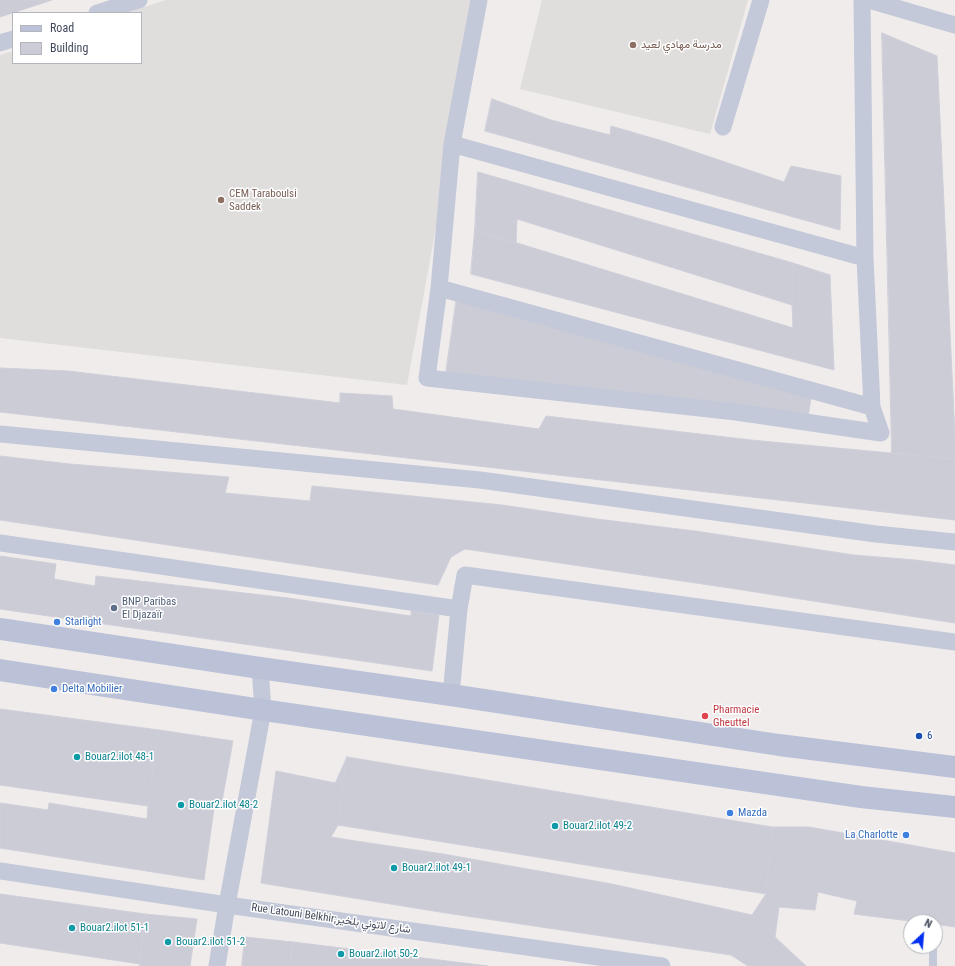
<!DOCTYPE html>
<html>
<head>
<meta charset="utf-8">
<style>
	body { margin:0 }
	#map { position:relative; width:955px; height:966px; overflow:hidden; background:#efeceb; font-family:"Roboto Condensed",sans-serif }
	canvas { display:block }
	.legend { position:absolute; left:12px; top:12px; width:130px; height:52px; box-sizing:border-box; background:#fff; border:1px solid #b3b6bd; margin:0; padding:5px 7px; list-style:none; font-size:12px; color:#42495b }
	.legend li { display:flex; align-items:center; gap:8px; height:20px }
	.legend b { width:20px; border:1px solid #b3b6bd }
	.north { position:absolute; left:903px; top:914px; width:40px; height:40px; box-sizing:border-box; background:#fff; border:1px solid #b3b6bd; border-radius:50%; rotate:26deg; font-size:11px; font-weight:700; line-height:16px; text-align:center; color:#42495b }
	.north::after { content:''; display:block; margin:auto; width:14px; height:18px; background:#0331f1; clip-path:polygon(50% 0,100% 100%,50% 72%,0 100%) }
</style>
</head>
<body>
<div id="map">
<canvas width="955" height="966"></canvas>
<ul class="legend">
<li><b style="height:5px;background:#bbc2d8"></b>Road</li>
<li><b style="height:11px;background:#cbccd5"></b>Building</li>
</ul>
<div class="north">N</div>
</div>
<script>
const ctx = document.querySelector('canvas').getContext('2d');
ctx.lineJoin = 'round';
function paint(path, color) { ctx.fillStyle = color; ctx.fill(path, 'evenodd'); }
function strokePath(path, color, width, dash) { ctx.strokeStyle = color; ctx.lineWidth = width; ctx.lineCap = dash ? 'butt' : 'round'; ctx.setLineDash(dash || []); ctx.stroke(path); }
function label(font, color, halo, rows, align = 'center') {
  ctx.font = font + ' "Roboto Condensed",Vazirmatn,sans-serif'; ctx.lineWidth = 3; ctx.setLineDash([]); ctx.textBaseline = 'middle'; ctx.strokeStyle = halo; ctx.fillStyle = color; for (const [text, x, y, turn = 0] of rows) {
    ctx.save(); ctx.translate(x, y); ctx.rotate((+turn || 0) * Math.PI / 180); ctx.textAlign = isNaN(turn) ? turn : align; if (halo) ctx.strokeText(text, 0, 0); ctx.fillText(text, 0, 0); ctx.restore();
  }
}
paint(new Path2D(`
	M 166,0 L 478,0 L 407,385 L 0,338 L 0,55 L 13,51 L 13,63 L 141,63 L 141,13 L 126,13 Z
	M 542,0 L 748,0 L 710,134 L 520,89 Z`), '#e0dddd');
const building = new Path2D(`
	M 0,0 L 52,0 L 0,17 Z
	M 882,33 L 937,56 L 955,437 L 955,459 L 892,453 Z
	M 492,99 L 551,120 L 610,135 L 611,126 L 666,142 L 784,182 L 791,166 L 841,176 L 840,230 L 485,131 Z
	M 478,172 L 793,263 L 792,305 L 517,219 L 516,243 L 475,230 Z
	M 475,230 L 793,328 L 792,305 L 793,263 L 830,275 L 834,370 L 471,274 Z
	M 457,296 L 811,398 L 807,424 L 445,380 Z
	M 0,368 L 68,371 L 340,403 L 340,393 L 392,396 L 393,409 L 539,429 L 546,416 L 751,440 L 955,459 L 955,520 L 0,412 Z
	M 0,456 L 70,464 L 229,477 L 225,493 L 310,501 L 312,486 L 502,505 L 597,519 L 695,531 L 854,555 L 915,560 L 955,565 L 955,623 L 723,587 L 465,549 L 451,557 L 438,585 L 0,520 Z
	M 0,556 L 56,564 L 54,579 L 95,586 L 96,576 L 288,598 L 411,616 L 411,611 L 439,615 L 432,671 L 0,609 Z
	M 0,709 L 159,730 L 148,806 L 0,785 Z
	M 159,730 L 233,741 L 222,801 L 215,801 L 204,880 L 0,848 L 0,803 L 48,810 L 49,803 L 147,819 L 148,806 Z
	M 347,757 L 338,825 L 331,837 L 349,840 L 443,854 L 612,884 L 752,915 L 766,894 L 772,827 L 809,827 L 955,853 L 955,927 L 935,924 L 935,922 L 918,922 L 854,914 L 857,901 L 818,892 L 815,910 L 779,907 L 775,937 L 806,966 L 748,966 L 731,955 L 446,913 L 261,883 L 276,771 L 335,783 Z
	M 347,757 L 772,827 L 766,894 L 338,825 Z
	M 0,894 L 145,914 L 140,964 L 0,943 Z
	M 145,914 L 197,919 L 190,966 L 140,966 Z
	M 245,937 L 293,942 L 290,966 L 242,966 Z
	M 293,942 L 488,966 L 290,966 Z`);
paint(building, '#cbccd5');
strokePath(building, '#cfcfd9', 1);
strokePath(new Path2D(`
	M 933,950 L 933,966`), '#c3c9d9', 8);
strokePath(new Path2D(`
	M 479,0 L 452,144 L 439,288 L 427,378 L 736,412 L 881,433 L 872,407 L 865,258 L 862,0
	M 869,0 L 955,25
	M 97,13 L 139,0
	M 0,43 L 13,39
	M 723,127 L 761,0
	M 452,144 L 865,258
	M 439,288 L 872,407
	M 0,434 L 480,480 L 876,534 L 955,542
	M 0,543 L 459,609
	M 451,695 L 459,609 L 465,575 L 955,642
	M 0,871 L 227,905 L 662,966
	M 217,966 L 227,905 L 263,710 L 260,668`), '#c3c9d9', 17);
strokePath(new Path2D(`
	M 0,629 L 260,668 L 451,695 L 779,745 L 955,767
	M 0,670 L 263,710 L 861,797 L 955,807`), '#bbc2d8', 22);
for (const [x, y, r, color] of [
	[633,45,4,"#8d6e63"],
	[221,200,4,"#8d6e63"],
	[114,608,4,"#5c6f8a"],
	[57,622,4,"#3f7fe0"],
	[54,689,4,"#3f7fe0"],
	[705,716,4,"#e0444e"],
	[919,736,4,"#1a4fb4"],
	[77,757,4,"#0f9aa8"],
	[181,805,4,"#0f9aa8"],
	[730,813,4,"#3f7fe0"],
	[555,826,4,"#0f9aa8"],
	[906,835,4,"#3f7fe0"],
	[394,868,4,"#0f9aa8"],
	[72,928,4,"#0f9aa8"],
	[168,942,4,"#0f9aa8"],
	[341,954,4,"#0f9aa8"]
]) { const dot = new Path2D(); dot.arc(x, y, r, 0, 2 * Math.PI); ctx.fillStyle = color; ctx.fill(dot); strokePath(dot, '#fff', 1.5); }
label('11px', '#785e54', '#fff', [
	["مدرسة مهادي لعيد",641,45],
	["CEM Taraboulsi",229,194],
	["Saddek",229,207]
], 'left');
label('11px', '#4e5e75', '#fff', [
	["BNP Paribas",122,602],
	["El Djazaïr",122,615]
], 'left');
label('11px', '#366cbe', '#fff', [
	["Starlight",65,622],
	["Delta Mobilier",62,689],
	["Mazda",738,813],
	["La Charlotte",898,835,"right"]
], 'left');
label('11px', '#be3a42', '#fff', [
	["Pharmacie",713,710],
	["Gheuttel",713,723]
], 'left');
label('11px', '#164399', '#fff', [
	["6",927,736]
], 'left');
label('11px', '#0d838f', '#fff', [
	["Bouar2.ilot 48-1",85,757],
	["Bouar2.ilot 48-2",189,805],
	["Bouar2.ilot 49-2",563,826],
	["Bouar2.ilot 49-1",402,868],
	["Bouar2.ilot 51-1",80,928],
	["Bouar2.ilot 51-2",176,942],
	["Bouar2.ilot 50-2",349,954]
], 'left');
label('11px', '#42495b', '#fff', [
	["Rue Latouni Belkhir;شارع لاتوني بلخير",331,919,8]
]);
</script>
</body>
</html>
